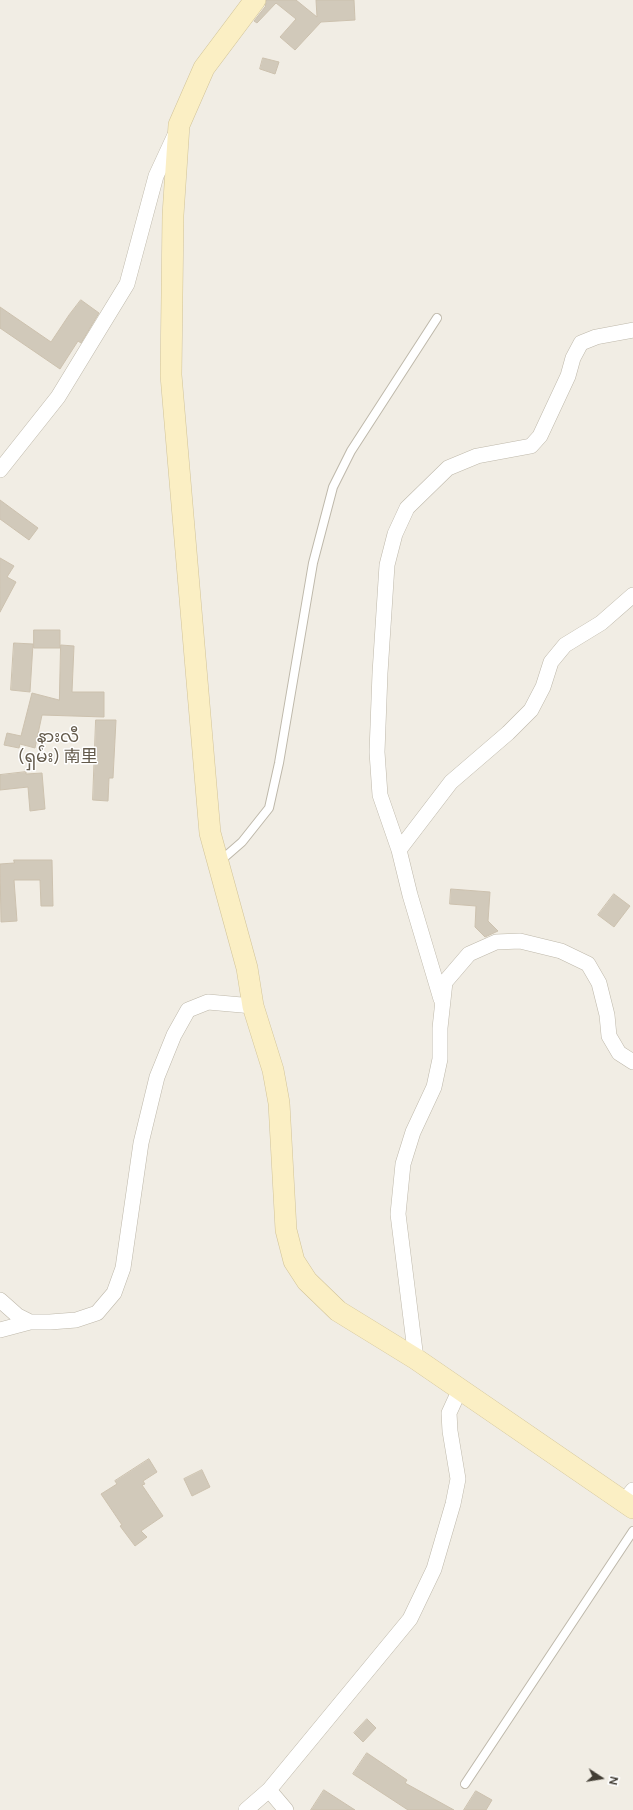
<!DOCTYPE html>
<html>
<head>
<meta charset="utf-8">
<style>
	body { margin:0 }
	#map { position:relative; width:633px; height:1810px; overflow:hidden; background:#f1ede4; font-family:Figtree,sans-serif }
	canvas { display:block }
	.north { position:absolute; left:581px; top:1758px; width:40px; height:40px; -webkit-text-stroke:3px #fff; paint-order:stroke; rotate:102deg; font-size:11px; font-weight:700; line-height:16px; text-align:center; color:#423d34 }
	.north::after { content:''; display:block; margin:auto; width:14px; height:18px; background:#423d34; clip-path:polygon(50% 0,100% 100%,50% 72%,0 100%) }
</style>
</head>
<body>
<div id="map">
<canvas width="633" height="1810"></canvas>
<div class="north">N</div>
</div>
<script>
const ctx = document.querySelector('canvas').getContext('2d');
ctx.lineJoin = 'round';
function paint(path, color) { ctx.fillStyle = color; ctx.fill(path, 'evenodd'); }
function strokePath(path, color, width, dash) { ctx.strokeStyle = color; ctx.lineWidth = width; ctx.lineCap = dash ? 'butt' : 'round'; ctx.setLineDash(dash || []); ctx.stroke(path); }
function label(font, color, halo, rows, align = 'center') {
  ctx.font = font + ' Figtree,"Noto Sans SC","Noto Sans Myanmar",sans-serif'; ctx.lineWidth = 3; ctx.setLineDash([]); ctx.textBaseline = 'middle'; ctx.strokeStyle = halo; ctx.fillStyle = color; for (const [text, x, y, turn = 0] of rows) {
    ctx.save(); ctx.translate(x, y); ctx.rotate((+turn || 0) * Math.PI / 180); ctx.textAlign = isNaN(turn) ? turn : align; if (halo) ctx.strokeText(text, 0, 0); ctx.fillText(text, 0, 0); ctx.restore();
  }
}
const building = new Path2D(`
	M 267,0 L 296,0 L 317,17 L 316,0 L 354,0 L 355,20 L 321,22 L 295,50 L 280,37 L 296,19 L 276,3 L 257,23 L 254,21 L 265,7 Z
	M 263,58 L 279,62 L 275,74 L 260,69 Z
	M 81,300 L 99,313 L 81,343 L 78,341 L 60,369 L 0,328 L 0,307 L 51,342 L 69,315 Z
	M 0,500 L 38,528 L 29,540 L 0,519 Z
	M 0,558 L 14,566 L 7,577 L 16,582 L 0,612 Z
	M 34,630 L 60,630 L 60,648 L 34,648 Z
	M 14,643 L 33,644 L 30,692 L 11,690 Z
	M 61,645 L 74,646 L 72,692 L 104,692 L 104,717 L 42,715 L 35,748 L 20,744 L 19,748 L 4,745 L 7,733 L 21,736 L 32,693 L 59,700 Z
	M 96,720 L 116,720 L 113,778 L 109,778 L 108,801 L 93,800 Z
	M 26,772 L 26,774 L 42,773 L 45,809 L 30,811 L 28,787 L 0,790 L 0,775 Z
	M 14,860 L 52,860 L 53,906 L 41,906 L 40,880 L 14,880 L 17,921 L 1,922 L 0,864 L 14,863 Z
	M 451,889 L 490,892 L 488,921 L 498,931 L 485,937 L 475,927 L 476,906 L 450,904 Z
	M 614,894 L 630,906 L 614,927 L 598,915 Z
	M 149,1459 L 157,1472 L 143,1481 L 145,1484 L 142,1485 L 163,1516 L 141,1531 L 147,1537 L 135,1546 L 120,1526 L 122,1525 L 101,1494 L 117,1484 L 115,1481 Z
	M 202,1470 L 210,1487 L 192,1496 L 184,1479 Z
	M 367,1719 L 376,1728 L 363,1742 L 354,1733 Z
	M 367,1753 L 407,1780 L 405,1783 L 454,1810 L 408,1810 L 353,1774 Z
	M 324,1790 L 355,1810 L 311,1810 Z
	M 476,1791 L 492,1800 L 486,1810 L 464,1810 Z`);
paint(building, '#d1c9ba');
strokePath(building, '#ccc1ae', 1);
const lane = new Path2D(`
	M 219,862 L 242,842 L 269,808 L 279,763 L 313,563 L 333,487 L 351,451 L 437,318
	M 465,1784 L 633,1531`);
const street = new Path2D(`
	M 0,470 L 58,397 L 127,284 L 156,176 L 175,135
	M 399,850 L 380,795 L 377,752 L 380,673 L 387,565 L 395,534 L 407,508 L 448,468 L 477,456 L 531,446 L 540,436 L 568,376 L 573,358 L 581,343 L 596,337 L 633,330
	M 441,999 L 410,895 L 399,850 L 451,782 L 508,733 L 531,710 L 543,687 L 551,662 L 565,645 L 601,623 L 633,595
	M 0,1300 L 18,1316 L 30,1322 L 50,1322 L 76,1320 L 97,1313 L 114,1293 L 123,1268 L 141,1143 L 157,1077 L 174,1035 L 188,1010 L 208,1002 L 253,1006
	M 0,1330 L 30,1322
	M 416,1359 L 398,1214 L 403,1164 L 413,1132 L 434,1087 L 440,1059 L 440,1028 L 445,982 L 469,954 L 496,942 L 520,941 L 561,951 L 588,964 L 599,983 L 607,1015 L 609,1036 L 619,1053 L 633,1062
	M 625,1500 L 633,1490
	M 269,1790 L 286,1810
	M 246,1810 L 269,1790 L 410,1619 L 434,1569 L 453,1504 L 458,1479 L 450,1431 L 449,1413 L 460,1389`);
const secondary = new Path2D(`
	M 255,0 L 204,68 L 179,125 L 173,215 L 171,375 L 210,833 L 247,968 L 253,1006 L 273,1070 L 279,1103 L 286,1230 L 294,1261 L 307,1281 L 338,1311 L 416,1359 L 633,1508`);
strokePath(lane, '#beb8aa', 10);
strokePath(street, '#beb8aa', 16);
strokePath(secondary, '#d1c398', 22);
strokePath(lane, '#fff', 8);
strokePath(street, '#fff', 15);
strokePath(secondary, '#fbefc4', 21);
label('17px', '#645b4c', '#fff', [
	["နားလီ",58,737],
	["(ရှမ်း) 南里",58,757]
]);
</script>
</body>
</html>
